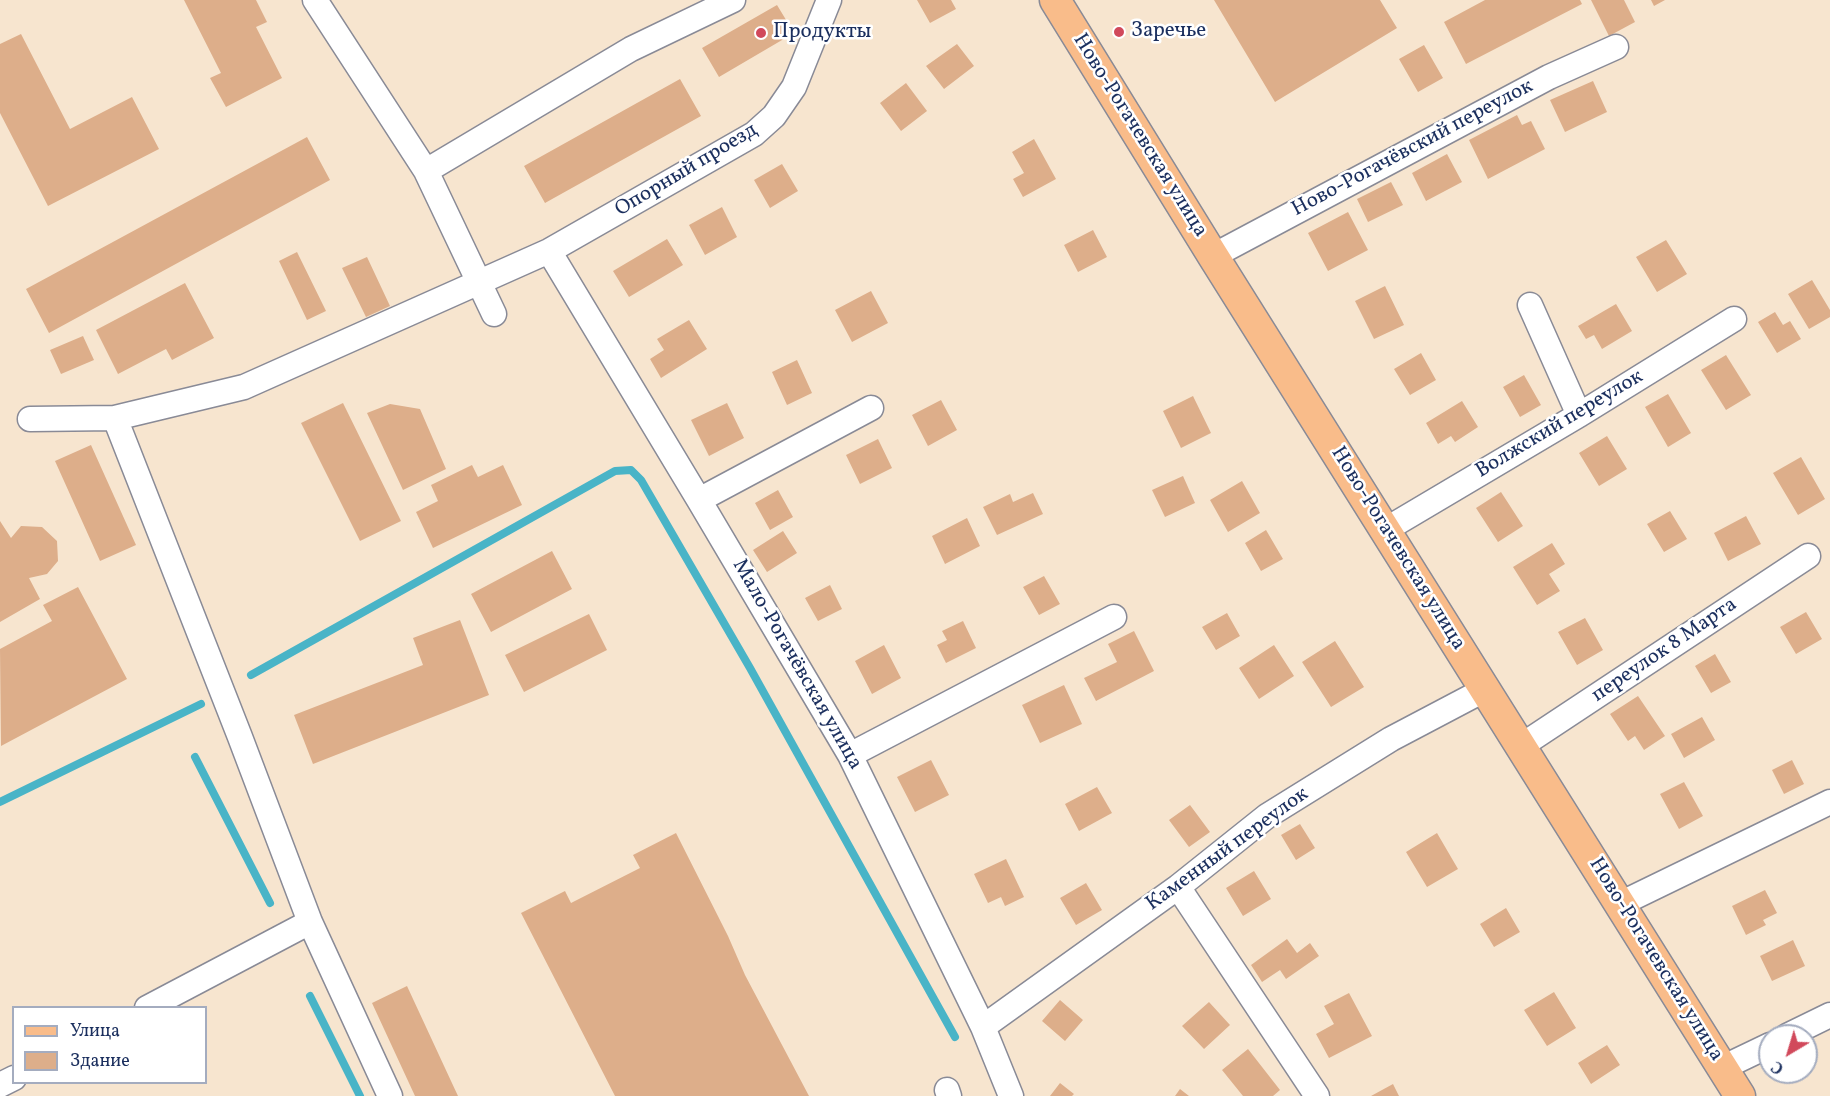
<!DOCTYPE html>
<html>
<head>
<meta charset="utf-8">
<style>
	body { margin:0 }
	#map { position:relative; width:1830px; height:1096px; overflow:hidden; background:#f7e5cf; font-family:Vollkorn,serif }
	canvas { display:block }
	.legend { position:absolute; left:12px; top:1006px; width:195px; height:78px; box-sizing:border-box; background:#fff; border:2px solid #a4acbf; margin:0; padding:8px 10px; list-style:none; font-size:18px; color:#1b2f5e }
	.legend li { display:flex; align-items:center; gap:12px; height:30px }
	.legend b { width:30px; border:2px solid #a4acbf }
	.north { position:absolute; left:1758px; top:1024px; width:60px; height:60px; box-sizing:border-box; background:#fff; border:2px solid #a4acbf; border-radius:50%; rotate:218deg; font-size:16px; font-weight:700; line-height:24px; text-align:center; color:#1b2f5e }
	.north::after { content:''; display:block; margin:auto; width:21px; height:27px; background:#d1495b; clip-path:polygon(50% 0,100% 100%,50% 72%,0 100%) }
</style>
</head>
<body>
<div id="map">
<canvas width="1830" height="1096"></canvas>
<ul class="legend">
<li><b style="height:8px;background:#f9bc8a"></b>Улица</li>
<li><b style="height:16px;background:#ddae8a"></b>Здание</li>
</ul>
<div class="north">С</div>
</div>
<script>
const ctx = document.querySelector('canvas').getContext('2d');
ctx.lineJoin = 'round';
function strokePath(path, color, width, dash) { ctx.strokeStyle = color; ctx.lineWidth = width; ctx.lineCap = dash ? 'butt' : 'round'; ctx.setLineDash(dash || []); ctx.stroke(path); }
function paint(path, color) { ctx.fillStyle = color; ctx.fill(path, 'evenodd'); }
function label(font, color, halo, rows, align = 'center') {
  ctx.font = font + ' Vollkorn,serif'; ctx.lineWidth = 5; ctx.setLineDash([]); ctx.textBaseline = 'middle'; ctx.strokeStyle = halo; ctx.fillStyle = color; for (const [text, x, y, turn = 0] of rows) {
    ctx.save(); ctx.translate(x, y); ctx.rotate((+turn || 0) * Math.PI / 180); ctx.textAlign = isNaN(turn) ? turn : align; if (halo) ctx.strokeText(text, 0, 0); ctx.fillText(text, 0, 0); ctx.restore();
  }
}
strokePath(new Path2D(`
	M 251,675 L 615,471 L 631,470 L 641,480 L 750,668 L 955,1037
	M 195,757 L 270,903
	M 0,802 L 201,704
	M 310,996 L 360,1096`), '#49b4c7', 8);
paint(new Path2D(`
	M 184,0 L 256,0 L 267,22 L 256,27 L 282,78 L 226,107 L 210,78 L 221,73 Z
	M 917,0 L 951,0 L 956,9 L 930,23 Z
	M 1214,0 L 1380,0 L 1397,28 L 1275,102 Z
	M 1485,0 L 1580,0 L 1582,4 L 1466,64 L 1444,22 Z
	M 1591,0 L 1624,0 L 1635,22 L 1609,36 Z
	M 1651,0 L 1665,0 L 1654,6 Z
	M 777,5 L 794,33 L 719,77 L 702,48 Z
	M 21,34 L 70,129 L 132,97 L 159,149 L 48,206 L 0,113 L 0,44 Z
	M 957,44 L 974,66 L 944,89 L 926,66 Z
	M 1424,45 L 1443,78 L 1418,92 L 1399,59 Z
	M 680,79 L 701,116 L 545,203 L 524,166 Z
	M 1593,81 L 1607,112 L 1565,132 L 1550,100 Z
	M 906,83 L 927,111 L 901,131 L 880,103 Z
	M 1517,115 L 1522,125 L 1531,121 L 1545,149 L 1488,179 L 1469,140 Z
	M 307,137 L 330,180 L 49,333 L 26,289 Z
	M 1034,139 L 1056,179 L 1023,197 L 1013,179 L 1024,173 L 1012,152 Z
	M 1447,154 L 1462,182 L 1426,201 L 1412,173 Z
	M 782,164 L 798,191 L 770,208 L 754,180 Z
	M 1391,182 L 1403,205 L 1368,222 L 1357,199 Z
	M 722,207 L 737,237 L 705,255 L 689,225 Z
	M 1348,212 L 1368,250 L 1328,271 L 1308,233 Z
	M 1093,230 L 1107,257 L 1078,272 L 1064,245 Z
	M 667,239 L 683,265 L 629,297 L 613,271 Z
	M 1666,240 L 1687,274 L 1657,292 L 1636,257 Z
	M 297,252 L 326,311 L 307,320 L 279,261 Z
	M 367,257 L 390,306 L 366,317 L 342,268 Z
	M 1812,280 L 1830,310 L 1830,317 L 1809,329 L 1788,294 Z
	M 185,283 L 214,338 L 172,360 L 166,349 L 118,374 L 96,330 Z
	M 1385,286 L 1404,325 L 1374,339 L 1355,301 Z
	M 871,291 L 888,323 L 852,342 L 835,310 Z
	M 1616,304 L 1632,331 L 1602,349 L 1594,335 L 1586,339 L 1578,326 Z
	M 1775,312 L 1783,325 L 1790,321 L 1801,339 L 1777,353 L 1758,322 Z
	M 689,320 L 707,349 L 661,378 L 650,359 L 664,350 L 657,339 Z
	M 83,336 L 94,360 L 61,374 L 50,350 Z
	M 1421,353 L 1436,380 L 1410,395 L 1394,369 Z
	M 1726,355 L 1751,395 L 1726,410 L 1701,370 Z
	M 797,360 L 812,393 L 787,405 L 772,372 Z
	M 1524,375 L 1541,405 L 1520,417 L 1503,387 Z
	M 1668,394 L 1691,433 L 1668,447 L 1645,407 Z
	M 1193,396 L 1211,433 L 1181,448 L 1163,411 Z
	M 941,400 L 957,430 L 928,446 L 912,415 Z
	M 1462,401 L 1478,427 L 1455,442 L 1451,436 L 1438,444 L 1426,423 Z
	M 343,403 L 401,521 L 360,541 L 301,423 Z
	M 727,403 L 744,438 L 709,456 L 691,420 Z
	M 390,404 L 420,409 L 446,469 L 403,490 L 367,413 Z
	M 1607,436 L 1627,469 L 1599,486 L 1579,453 Z
	M 878,439 L 892,468 L 860,484 L 846,455 Z
	M 91,445 L 136,545 L 100,561 L 55,461 Z
	M 1801,457 L 1825,499 L 1798,515 L 1773,473 Z
	M 472,465 L 478,477 L 503,465 L 522,505 L 433,548 L 416,512 L 438,501 L 431,485 Z
	M 1183,476 L 1195,503 L 1165,517 L 1152,490 Z
	M 1242,481 L 1260,513 L 1228,532 L 1210,500 Z
	M 778,490 L 793,517 L 770,530 L 755,503 Z
	M 1501,492 L 1523,526 L 1498,542 L 1476,508 Z
	M 1033,493 L 1043,514 L 997,535 L 983,507 L 1010,494 L 1013,502 Z
	M 1670,511 L 1687,539 L 1664,552 L 1647,524 Z
	M 1746,516 L 1761,544 L 1728,561 L 1714,533 Z
	M 967,518 L 980,546 L 945,564 L 932,536 Z
	M 0,521 L 11,538 L 21,526 L 42,527 L 57,541 L 58,561 L 47,574 L 29,578 L 40,599 L 0,622 Z
	M 1266,530 L 1283,559 L 1261,571 L 1245,543 Z
	M 783,531 L 797,553 L 767,572 L 753,550 Z
	M 1552,543 L 1565,564 L 1549,574 L 1560,591 L 1537,605 L 1513,567 Z
	M 552,551 L 572,589 L 491,632 L 471,594 Z
	M 1044,576 L 1060,604 L 1039,615 L 1023,587 Z
	M 830,585 L 842,609 L 818,621 L 805,598 Z
	M 78,587 L 127,679 L 1,746 L 0,649 L 52,621 L 43,605 Z
	M 1806,612 L 1822,639 L 1796,654 L 1780,627 Z
	M 1227,613 L 1240,636 L 1216,650 L 1202,627 Z
	M 589,614 L 607,650 L 524,692 L 505,655 Z
	M 1585,618 L 1603,650 L 1577,665 L 1558,632 Z
	M 460,620 L 489,695 L 313,764 L 294,715 L 423,665 L 413,638 Z
	M 963,621 L 976,648 L 946,663 L 937,645 L 947,640 L 942,631 Z
	M 1134,631 L 1154,671 L 1096,701 L 1084,678 L 1117,662 L 1108,644 Z
	M 1335,641 L 1364,687 L 1331,707 L 1302,662 Z
	M 884,645 L 901,678 L 872,694 L 855,661 Z
	M 1274,645 L 1294,676 L 1259,699 L 1239,668 Z
	M 1715,654 L 1731,682 L 1711,693 L 1695,666 Z
	M 1064,685 L 1082,724 L 1040,743 L 1022,705 Z
	M 1638,696 L 1665,736 L 1644,750 L 1635,736 L 1628,741 L 1610,714 Z
	M 1702,717 L 1715,740 L 1684,758 L 1671,734 Z
	M 931,760 L 949,795 L 915,812 L 897,777 Z
	M 1792,760 L 1804,784 L 1784,794 L 1772,770 Z
	M 1684,782 L 1703,816 L 1679,829 L 1660,794 Z
	M 1097,787 L 1112,813 L 1079,831 L 1065,804 Z
	M 1190,805 L 1210,832 L 1189,847 L 1169,820 Z
	M 1300,824 L 1315,848 L 1296,860 L 1281,835 Z
	M 676,833 L 728,936 L 745,975 L 809,1096 L 615,1096 L 521,913 L 565,891 L 571,903 L 640,868 L 633,855 Z
	M 1437,833 L 1458,869 L 1427,887 L 1406,852 Z
	M 1006,859 L 1024,897 L 1005,906 L 1001,897 L 988,903 L 974,874 Z
	M 1254,871 L 1271,899 L 1243,916 L 1226,888 Z
	M 1086,883 L 1102,910 L 1076,925 L 1060,898 Z
	M 1765,890 L 1777,913 L 1763,920 L 1766,925 L 1746,935 L 1732,906 Z
	M 1506,908 L 1520,932 L 1494,947 L 1480,924 Z
	M 1287,939 L 1297,953 L 1310,943 L 1319,956 L 1286,979 L 1280,970 L 1262,982 L 1251,965 Z
	M 1793,940 L 1805,966 L 1772,981 L 1760,956 Z
	M 407,986 L 451,1081 L 458,1096 L 415,1096 L 372,1003 Z
	M 1554,992 L 1576,1028 L 1547,1046 L 1524,1010 Z
	M 1349,993 L 1372,1036 L 1329,1058 L 1316,1034 L 1334,1024 L 1324,1006 Z
	M 1060,1000 L 1083,1020 L 1065,1041 L 1042,1021 Z
	M 1209,1002 L 1230,1025 L 1204,1049 L 1182,1026 Z
	M 1607,1045 L 1620,1065 L 1591,1084 L 1578,1063 Z
	M 1248,1049 L 1280,1090 L 1273,1096 L 1243,1096 L 1222,1070 Z
	M 1060,1083 L 1074,1094 L 1072,1096 L 1050,1096 Z
	M 1393,1084 L 1399,1096 L 1371,1096 Z
	M 1180,1089 L 1189,1096 L 1175,1096 Z`), '#ddae8a');
const minor = new Path2D(`
	M 315,0 L 426,171 L 494,314
	M 426,171 L 631,49 L 733,0
	M 549,251 L 699,500 L 850,755 L 983,1027 L 1011,1096
	M 1213,256 L 1549,77 L 1616,47
	M 1530,305 L 1579,415
	M 115,418 L 240,737 L 310,922 L 390,1096
	M 30,419 L 115,418 L 244,387 L 549,251 L 754,134 L 774,116 L 794,87 L 829,0
	M 699,500 L 871,408
	M 1385,530 L 1579,415 L 1734,319
	M 1521,746 L 1808,556
	M 850,755 L 1114,617
	M 1178,887 L 1317,1096
	M 1620,904 L 1830,802
	M 147,1008 L 310,922
	M 983,1027 L 1178,887 L 1267,816 L 1391,739 L 1484,690
	M 1787,1036 L 1830,1015
	M 1722,1068 L 1770,1045
	M 0,1085 L 14,1078
	M 947,1090 L 949,1096`);
const major = new Path2D(`
	M 1055,0 L 1213,256 L 1740,1096`);
strokePath(minor, '#898a96', 27);
strokePath(major, '#898a96', 33);
strokePath(minor, '#fff', 24);
strokePath(major, '#f9bc8a', 30);
for (const [x, y, r, color] of [
	[1119,32,6,"#d1495b"],
	[761,33,6,"#d1495b"]
]) { const dot = new Path2D(); dot.arc(x, y, r, 0, 2 * Math.PI); ctx.fillStyle = color; ctx.fill(dot); strokePath(dot, '#fff', 2); }
label('21px', '#1b2f5e', '#fff', [
	["Заречье",1131,32],
	["Продукты",773,33]
], 'left');
label('21px', '#1b2f5e', '#fff', [
	["Ново-Рогачевская улица",1139,136,58],
	["Ново-Рогачёвский переулок",1413,149,-28],
	["Опорный проезд",687,171,-31],
	["Волжский переулок",1560,425,-31],
	["Ново-Рогачевская улица",1397,549,58],
	["переулок 8 Марта",1665,651,-34],
	["Мало-Рогачёвская улица",796,665,60],
	["Каменный переулок",1228,850,-36],
	["Ново-Рогачевская улица",1655,960,58]
]);
</script>
</body>
</html>
